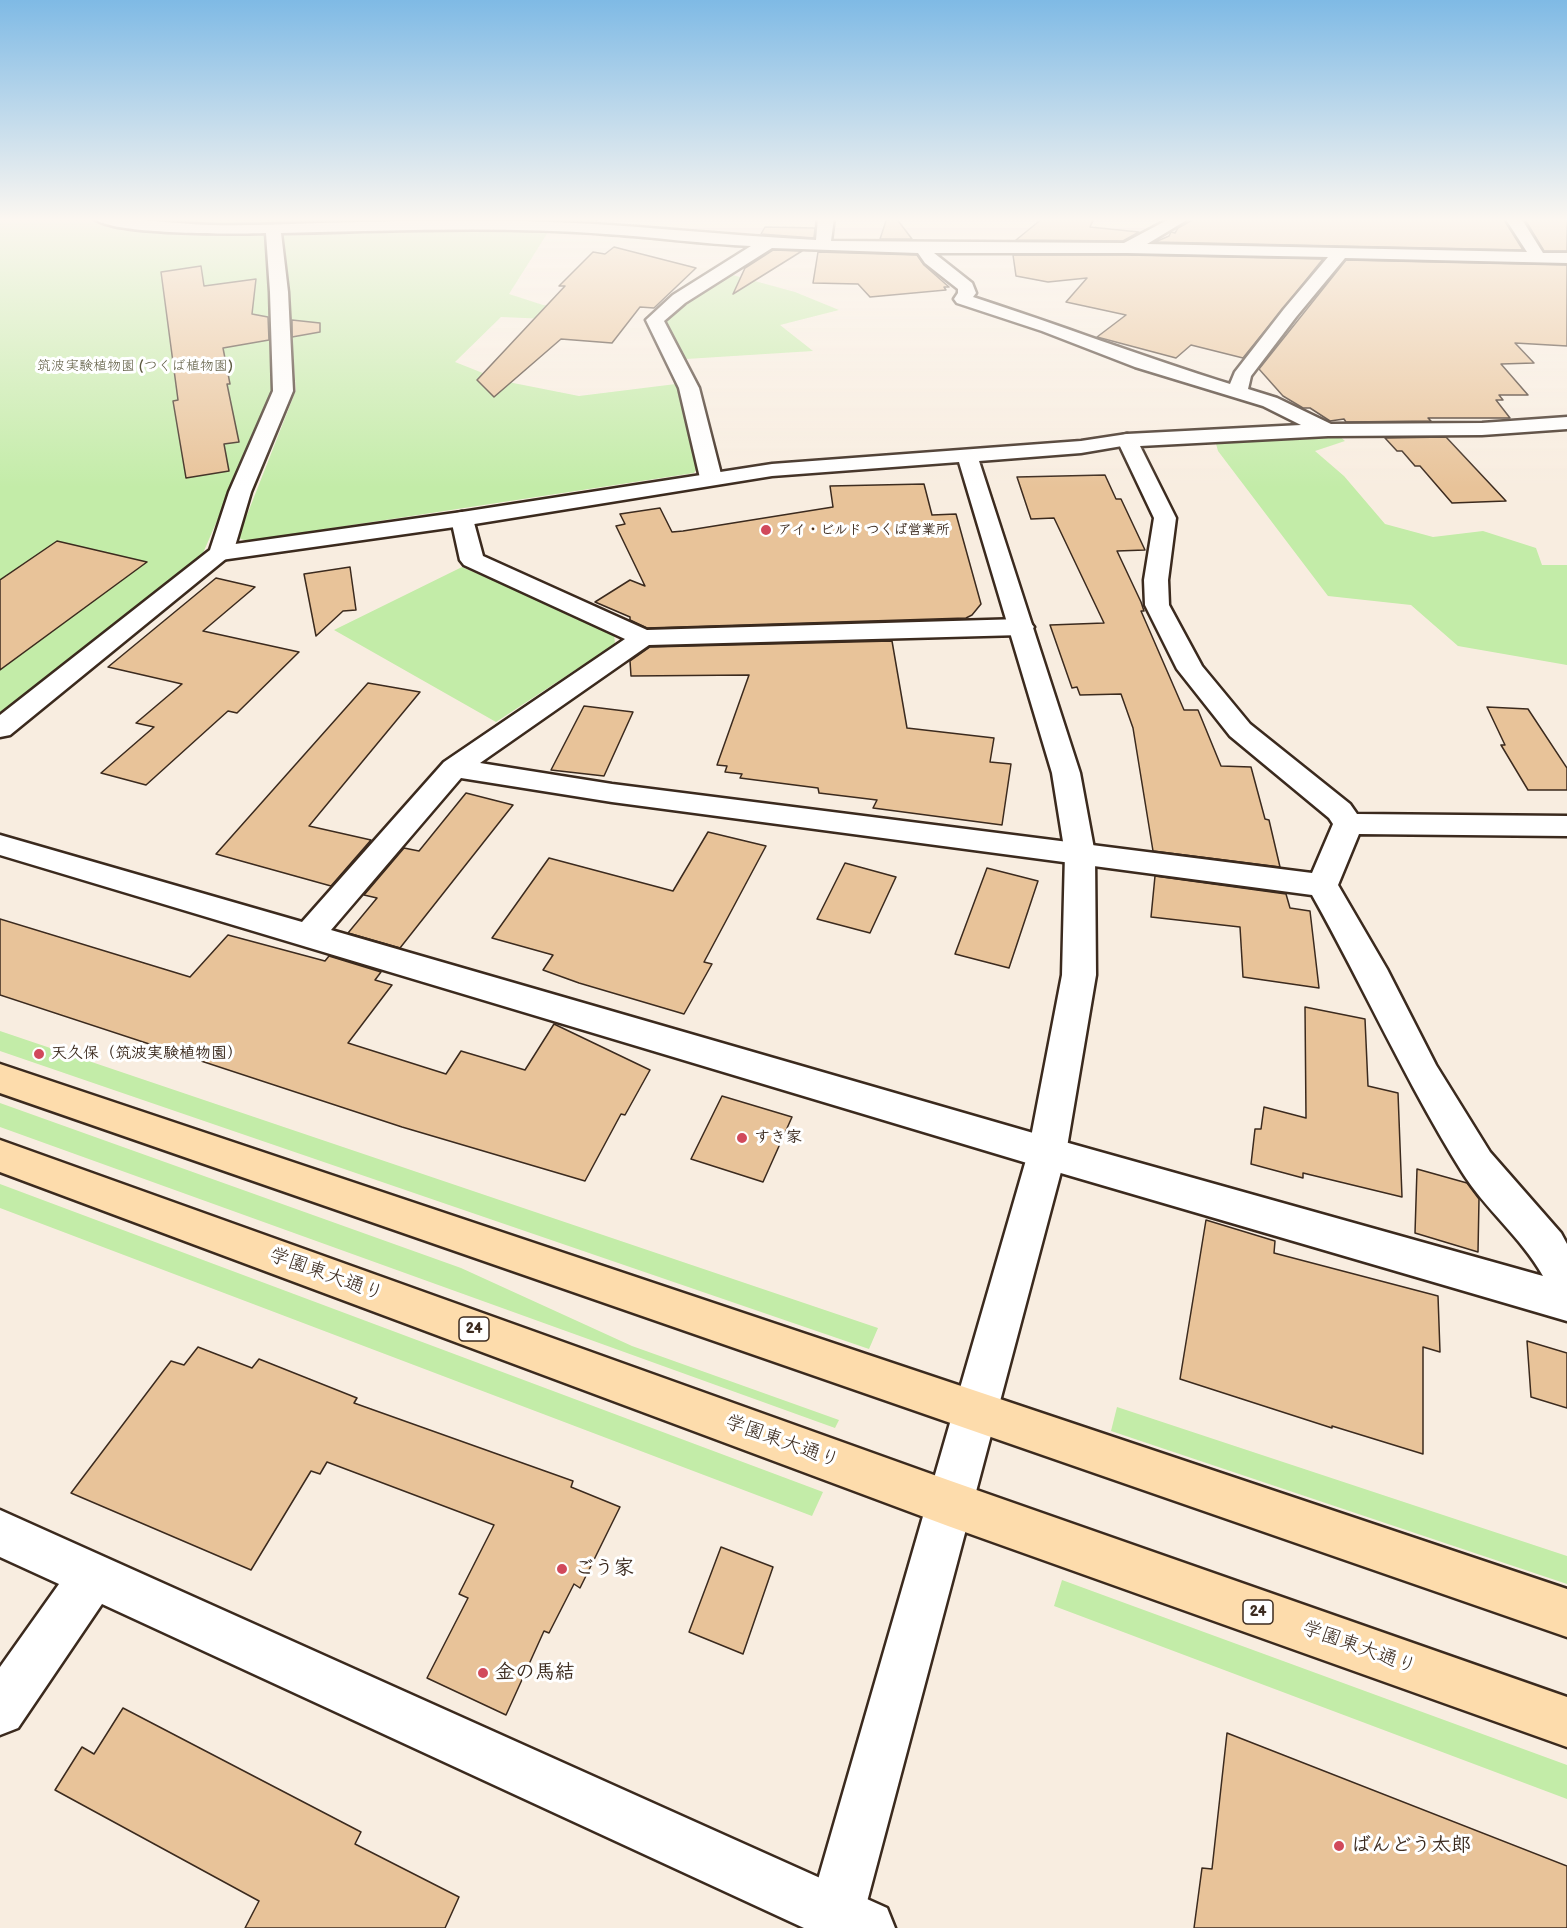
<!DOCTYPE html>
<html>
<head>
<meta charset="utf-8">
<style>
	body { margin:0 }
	canvas { display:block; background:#f8ede0 }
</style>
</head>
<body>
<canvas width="1567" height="1928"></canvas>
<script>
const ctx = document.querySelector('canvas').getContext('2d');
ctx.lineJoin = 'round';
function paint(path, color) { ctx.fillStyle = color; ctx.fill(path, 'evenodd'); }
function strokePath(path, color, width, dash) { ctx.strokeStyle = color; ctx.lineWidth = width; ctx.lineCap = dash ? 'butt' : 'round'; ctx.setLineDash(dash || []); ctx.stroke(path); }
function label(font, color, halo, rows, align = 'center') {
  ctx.font = font + ' "Balsamiq Sans","Klee One",sans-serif'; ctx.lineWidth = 6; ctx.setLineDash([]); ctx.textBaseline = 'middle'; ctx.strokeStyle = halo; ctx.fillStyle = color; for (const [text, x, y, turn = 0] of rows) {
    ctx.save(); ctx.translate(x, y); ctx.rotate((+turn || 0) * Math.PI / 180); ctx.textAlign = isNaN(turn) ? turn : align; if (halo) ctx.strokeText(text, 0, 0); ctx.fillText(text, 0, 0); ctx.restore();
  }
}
paint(new Path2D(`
	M 0,218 L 79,218 L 147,230 L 266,234 L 272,394 L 200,560 L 0,713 Z
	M 167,218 L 601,218 L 595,223 L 190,226 L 162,221 Z
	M 550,229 L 509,294 L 543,305 L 581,308 L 571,320 L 501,317 L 455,362 L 503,381 L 579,396 L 676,384 L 698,467 L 694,473 L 247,541 L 238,538 L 296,390 L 283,234 L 293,230 Z
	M 729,274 L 795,292 L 839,310 L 780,325 L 813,351 L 686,359 L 661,320 L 685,298 Z
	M 1338,435 L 1345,441 L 1315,451 L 1344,476 L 1385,524 L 1433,537 L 1483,531 L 1536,548 L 1542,565 L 1567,565 L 1567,665 L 1458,646 L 1411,605 L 1328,596 L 1218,451 L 1215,440 Z
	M 462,567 L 614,633 L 615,644 L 496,722 L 334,630 Z
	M 0,1031 L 878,1328 L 869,1349 L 0,1051 Z
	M 0,1103 L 461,1268 L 632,1346 L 839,1420 L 835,1428 L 0,1127 Z
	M 0,1184 L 823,1492 L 812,1516 L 0,1208 Z
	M 1117,1407 L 1567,1556 L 1567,1584 L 1111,1431 Z
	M 1062,1580 L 1567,1765 L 1567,1799 L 1054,1606 Z`), '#c3eca8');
const building = new Path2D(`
	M 887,218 L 896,218 L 912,239 L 880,239 Z
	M 1043,218 L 1094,218 L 1090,227 L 1139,232 L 1123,241 L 1016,240 Z
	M 1196,218 L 1503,218 L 1523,250 L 1155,242 L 1169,236 L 1171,232 L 1175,233 L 1178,228 Z
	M 1524,218 L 1567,218 L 1567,251 L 1544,251 Z
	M 765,227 L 815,228 L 814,238 L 761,234 Z
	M 614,247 L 696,268 L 654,308 L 640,307 L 612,343 L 561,339 L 494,397 L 477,380 L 565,286 L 559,286 L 593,252 L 605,254 Z
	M 773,250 L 802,251 L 733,294 L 745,268 Z
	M 818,252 L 917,255 L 924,265 L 949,287 L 944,287 L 946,290 L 870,297 L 858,284 L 813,283 Z
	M 1013,255 L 1127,255 L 1323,259 L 1243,358 L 1191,345 L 1176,358 L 1097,337 L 1126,315 L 1066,302 L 1087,278 L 1048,282 L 1016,276 Z
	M 1346,260 L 1567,265 L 1567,346 L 1515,343 L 1534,363 L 1501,364 L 1528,395 L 1499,395 L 1503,400 L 1496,400 L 1510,418 L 1428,418 L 1431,421 L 1346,422 L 1344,419 L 1330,421 L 1310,408 L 1303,408 L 1283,396 L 1259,369 Z
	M 201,266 L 204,286 L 256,279 L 252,314 L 268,317 L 269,340 L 223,348 L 230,384 L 227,384 L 239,442 L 224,444 L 229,471 L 186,478 L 173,401 L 178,400 L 161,272 Z
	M 292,320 L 320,323 L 320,332 L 292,337 Z
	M 1446,437 L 1506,501 L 1452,503 L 1420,466 L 1415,466 L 1402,451 L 1397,451 L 1385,438 Z
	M 1105,475 L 1116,499 L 1121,499 L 1145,550 L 1117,551 L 1141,602 L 1144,611 L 1141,611 L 1184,710 L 1198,710 L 1221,766 L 1251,767 L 1265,819 L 1269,820 L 1280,867 L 1153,851 L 1133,728 L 1121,694 L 1080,695 L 1077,687 L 1072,688 L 1050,625 L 1104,623 L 1054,518 L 1031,519 L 1017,477 Z
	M 924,484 L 932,515 L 956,514 L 981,604 L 972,615 L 966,618 L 647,628 L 630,620 L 630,617 L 595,602 L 630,580 L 645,586 L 616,526 L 625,524 L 620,514 L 660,508 L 672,532 L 683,531 L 833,507 L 830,486 Z
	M 57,541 L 147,562 L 0,670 L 0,580 Z
	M 350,567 L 356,610 L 343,611 L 316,636 L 304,574 Z
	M 216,578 L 255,587 L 203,631 L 299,652 L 237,713 L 228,711 L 146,785 L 101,773 L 154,727 L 136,723 L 182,684 L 108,667 Z
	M 892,641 L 907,728 L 994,738 L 990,762 L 1011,764 L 1002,825 L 873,808 L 877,800 L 819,793 L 818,788 L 740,778 L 742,774 L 725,772 L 727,766 L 717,765 L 749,675 L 631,676 L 630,661 L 650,647 Z
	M 368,683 L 420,692 L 309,826 L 371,840 L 331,886 L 216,854 Z
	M 584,706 L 633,712 L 604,776 L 551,770 Z
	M 1487,707 L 1528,709 L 1567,768 L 1567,790 L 1528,790 L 1501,745 L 1505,745 Z
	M 466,793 L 513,805 L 400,948 L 348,933 L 377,898 L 364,895 L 404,848 L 419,851 Z
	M 708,832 L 766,846 L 704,962 L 712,964 L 684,1014 L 579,983 L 543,970 L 553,955 L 492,938 L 549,858 L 673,891 Z
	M 845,863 L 896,877 L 870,933 L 817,919 Z
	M 987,868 L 1038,881 L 1009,968 L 955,954 Z
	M 1155,876 L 1286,894 L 1290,908 L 1310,911 L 1319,988 L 1243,977 L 1240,927 L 1151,917 Z
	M 0,919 L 190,977 L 228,935 L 325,961 L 329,956 L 381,972 L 375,980 L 392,985 L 348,1043 L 446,1074 L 461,1051 L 525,1070 L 554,1024 L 650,1070 L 625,1115 L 621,1114 L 585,1181 L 402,1127 L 0,995 Z
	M 1305,1007 L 1365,1019 L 1368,1086 L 1398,1093 L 1402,1197 L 1303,1173 L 1303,1178 L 1251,1164 L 1255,1129 L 1261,1129 L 1264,1107 L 1306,1118 Z
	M 722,1096 L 792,1117 L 763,1182 L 691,1159 Z
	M 1417,1169 L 1467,1183 L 1479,1199 L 1478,1252 L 1415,1233 Z
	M 1206,1220 L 1275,1241 L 1274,1253 L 1438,1296 L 1440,1352 L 1423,1347 L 1423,1454 L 1332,1426 L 1332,1428 L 1180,1379 Z
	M 1527,1341 L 1567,1353 L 1567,1408 L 1531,1397 Z
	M 198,1347 L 252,1368 L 259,1359 L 357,1398 L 354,1403 L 573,1481 L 571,1487 L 620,1507 L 580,1588 L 574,1584 L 549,1633 L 544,1631 L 506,1715 L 427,1678 L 468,1598 L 459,1594 L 494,1525 L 327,1462 L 320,1474 L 311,1471 L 251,1570 L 71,1493 L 171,1361 L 184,1365 Z
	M 721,1547 L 773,1567 L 743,1654 L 689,1632 Z
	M 123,1708 L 361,1832 L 355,1844 L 459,1897 L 445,1928 L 245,1928 L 259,1901 L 55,1790 L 82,1747 L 94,1754 Z
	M 1227,1733 L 1567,1866 L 1567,1928 L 1194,1928 L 1202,1868 L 1212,1869 Z`);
paint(building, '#e8c399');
strokePath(building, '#3b2a1e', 1.5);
const minor = new Path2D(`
	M 94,218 C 134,217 173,224 212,225 C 248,226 285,224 321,223 C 388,221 454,220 521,221 C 619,223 717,235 816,240 L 818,218 L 834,218 L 831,241 L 1124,243 L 1171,218 L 1190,218 L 1147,244 L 1527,252 L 1505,218 L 1521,218 L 1543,253 L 1567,253 L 1567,263 L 1345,258 L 1296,317 L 1251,376 L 1248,389 L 1277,398 L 1331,424 L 1482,423 L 1567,417 L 1567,429 L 1482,435 L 1328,436 L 1140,446 L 1176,518 L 1168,580 L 1169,605 L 1202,666 L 1250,724 L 1350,804 L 1357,814 L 1567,816 L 1567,836 L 1359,834 L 1338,885 L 1387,969 L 1436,1065 L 1490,1152 L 1561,1233 L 1567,1244 L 1567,1321 L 1047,1169 L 0,855 L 0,835 L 302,922 L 444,762 L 625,639 L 464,565 L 460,560 L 451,519 L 454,514 L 462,512 L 470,514 L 473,519 L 483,556 L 647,630 L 1021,619 L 1030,622 L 1034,627 L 1030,632 L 1021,635 L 649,645 L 480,763 L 612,784 L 1312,873 L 1333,824 L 1329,818 L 1230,736 L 1177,669 L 1145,605 L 1144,580 L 1154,518 L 1117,440 L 1120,436 L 1127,434 L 1301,425 L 1263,406 L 1135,367 L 1042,331 L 957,303 L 954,299 L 958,293 L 958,289 L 925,263 L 918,253 L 772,248 L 685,303 L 664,321 L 699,388 L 722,478 L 719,483 L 711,484 L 703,483 L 700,478 L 679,388 L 646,320 L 673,295 L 751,246 C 703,244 654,237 606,234 C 498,226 389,231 281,233 L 288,292 L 293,391 L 251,492 L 233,553 L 10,735 L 0,737 L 0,715 L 210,550 L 229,492 L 273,391 L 270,292 L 266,233 C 238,234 109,235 94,218 ZM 934,253 L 1127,253 L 1328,257 L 1284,309 L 1235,372 L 1230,384 C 1144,357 1059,325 973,297 L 976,293 L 972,283 ZM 461,778 L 612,802 L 1312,895 C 1363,986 1406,1082 1462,1172 C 1485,1209 1521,1237 1543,1276 L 1047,1137 L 331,930 Z
	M 0,1510 L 887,1908 L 895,1928 L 804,1928 L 102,1604 L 18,1728 L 0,1735 L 0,1667 L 59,1584 L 0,1557 Z`);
const tertiary = new Path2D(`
	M 1127,434 L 1134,436 L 1137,440 L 1134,444 L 1081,453 L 979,461 L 1080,773 L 1095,854 L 1096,975 L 1066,1153 L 860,1928 L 804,1928 L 1028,1153 L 1062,975 L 1065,854 L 1052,773 L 959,462 L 772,476 L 462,526 L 221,560 L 213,558 L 209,553 L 213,548 L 221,546 L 462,512 L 772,464 L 1081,441 Z`);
const primary = new Path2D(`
	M 0,1064 L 1567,1589 L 1567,1637 L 0,1093 Z
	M 0,1140 L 948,1480 L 1567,1697 L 1567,1747 L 948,1526 L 0,1172 Z`);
strokePath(minor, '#3b2a1e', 5);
strokePath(tertiary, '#3b2a1e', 5);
strokePath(primary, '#3b2a1e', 5);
paint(minor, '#fff');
paint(tertiary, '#fff');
paint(primary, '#fddcac');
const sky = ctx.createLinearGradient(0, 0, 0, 488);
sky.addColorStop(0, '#7fbae5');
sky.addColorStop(0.45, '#fcf7f1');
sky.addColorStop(1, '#fcf7f100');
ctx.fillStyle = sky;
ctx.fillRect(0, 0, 1567, 488);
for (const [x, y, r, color] of [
	[766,530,6,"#d1495b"],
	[39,1054,6,"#d1495b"],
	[742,1138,6,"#d1495b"],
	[562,1569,6,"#d1495b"],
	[483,1673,6,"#d1495b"],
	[1339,1846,6,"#d1495b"]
]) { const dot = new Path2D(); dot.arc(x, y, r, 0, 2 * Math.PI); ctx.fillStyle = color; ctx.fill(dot); strokePath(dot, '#fff', 2); }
label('14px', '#5d5a40', '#fff', [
	["筑波実験植物園 (つくば植物園)",135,366]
]);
label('bold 14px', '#3b2a1e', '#fff', [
	["アイ・ビルド つくば営業所",778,530]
], 'left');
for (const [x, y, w] of [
	[474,1329,30],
	[1258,1612,30]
]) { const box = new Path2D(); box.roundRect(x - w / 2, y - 12, w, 24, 4.5); ctx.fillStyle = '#fff'; ctx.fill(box); strokePath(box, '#3b2a1e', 1.5); }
label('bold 15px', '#3b2a1e', null, [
	["24",474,1329],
	["24",1258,1612]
]);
label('bold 16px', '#3b2a1e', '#fff', [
	["天久保（筑波実験植物園）",51,1054],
	["すき家",754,1138]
], 'left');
label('20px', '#3b2a1e', '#fff', [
	["学園東大通り",326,1275,20],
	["学園東大通り",782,1442,20],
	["学園東大通り",1359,1648,20]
]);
label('bold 20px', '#3b2a1e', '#fff', [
	["ごう家",574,1569],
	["金の馬結",495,1673],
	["ばんどう太郎",1351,1846]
], 'left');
</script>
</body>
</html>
